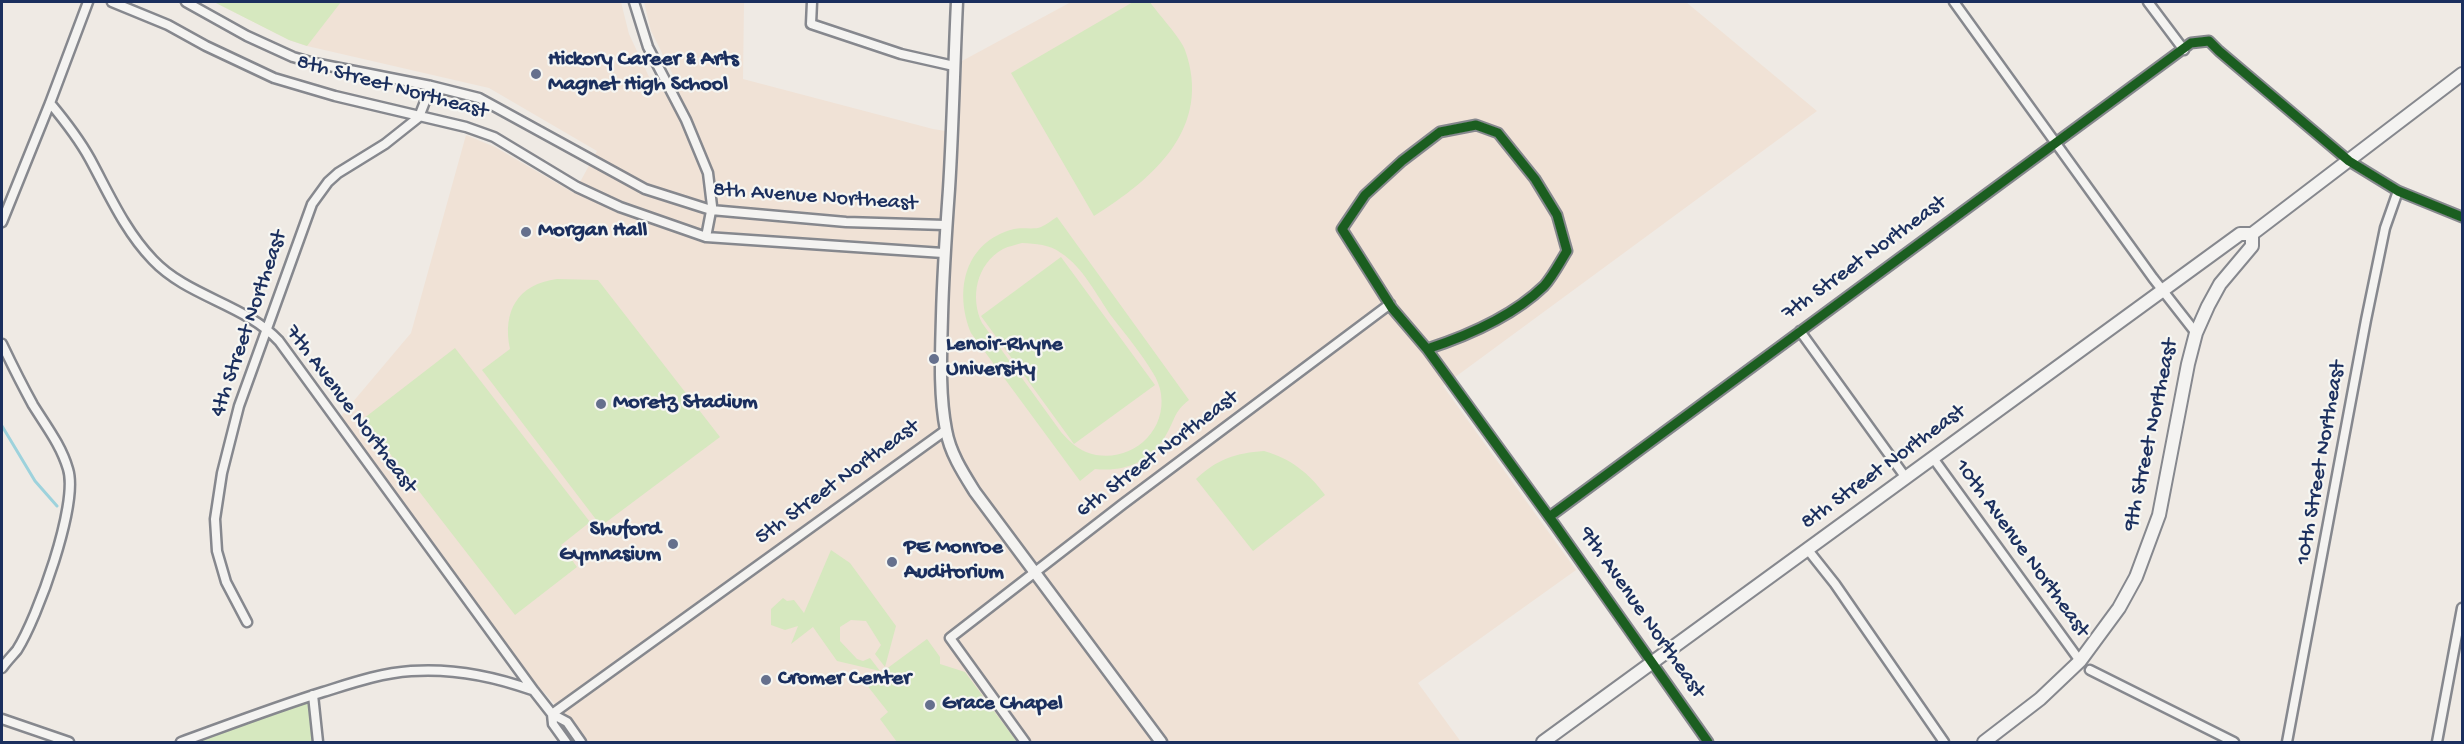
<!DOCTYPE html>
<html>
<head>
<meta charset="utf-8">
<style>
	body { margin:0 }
	#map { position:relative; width:2464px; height:744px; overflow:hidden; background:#efeae4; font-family:"Gochi Hand",sans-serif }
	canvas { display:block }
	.frame { position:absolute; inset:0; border:3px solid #1b2f5e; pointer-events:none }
</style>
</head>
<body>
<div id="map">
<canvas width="2464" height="744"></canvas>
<div class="frame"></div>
</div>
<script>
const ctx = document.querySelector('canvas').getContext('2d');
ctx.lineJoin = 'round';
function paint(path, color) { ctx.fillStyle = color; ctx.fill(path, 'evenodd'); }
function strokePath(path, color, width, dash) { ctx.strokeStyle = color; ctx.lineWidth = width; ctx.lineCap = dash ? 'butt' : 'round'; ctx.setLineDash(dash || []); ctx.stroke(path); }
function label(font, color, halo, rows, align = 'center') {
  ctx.font = font + ' "Gochi Hand",sans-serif'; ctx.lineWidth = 4.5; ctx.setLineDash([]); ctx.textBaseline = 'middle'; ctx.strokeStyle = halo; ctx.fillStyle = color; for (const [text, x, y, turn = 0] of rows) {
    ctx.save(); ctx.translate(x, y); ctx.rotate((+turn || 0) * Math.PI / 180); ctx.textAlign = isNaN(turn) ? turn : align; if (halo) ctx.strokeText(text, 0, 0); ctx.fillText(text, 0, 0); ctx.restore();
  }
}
paint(new Path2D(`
	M 214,2 L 621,2 L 629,34 L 657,94 L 677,83 L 651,31 L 644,2 L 744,2 L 743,79 L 933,129 L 958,133 L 962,61 L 1071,2 L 1686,2 L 1817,111 L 1443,386 L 1576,570 L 1418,683 L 1461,742 L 586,742 L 567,717 L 536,684 L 341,416 L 411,333 L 466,135 L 495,147 L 574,193 L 597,151 L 489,88 L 307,46 L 289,40 Z`), '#f0e2d6');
paint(new Path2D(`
	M 214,2 L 341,2 L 307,46 L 289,40 Z
	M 1133,2 L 1150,2 C 1158,14 1181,38 1185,50 C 1213,128 1153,179 1094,216 L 1011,73 Z
	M 1057,217 L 1189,400 C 1173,413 1176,418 1166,435 C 1151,462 1125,472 1095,469 L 1080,481 L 971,333 C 954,291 964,242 1014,229 C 1022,227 1034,230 1041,227 C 1046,225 1052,220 1057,217 ZM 1022,243 C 1036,244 1049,244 1061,253 C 1083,267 1097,296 1112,317 C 1126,335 1141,353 1153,373 C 1157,379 1160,387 1161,394 C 1167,436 1124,467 1086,452 C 1076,448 1068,440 1061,432 L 982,323 C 970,298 976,264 1003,249 C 1009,246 1016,245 1022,243 Z
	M 1061,257 L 1155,385 L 1074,444 L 981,316 Z
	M 557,279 L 598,280 L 720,437 L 601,526 L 482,370 L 510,349 C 502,311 518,284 557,279 Z
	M 455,348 L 590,522 L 561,545 L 577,567 L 515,615 L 363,419 Z
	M 1264,451 C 1291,459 1308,472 1325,495 L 1253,551 L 1196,479 C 1217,459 1236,453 1264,451 Z
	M 831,550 L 850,563 L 896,626 L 885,667 L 875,654 L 881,645 L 866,621 L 851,620 L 840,627 L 840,641 L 857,659 L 863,661 L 870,658 L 880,671 L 837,661 L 813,627 L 791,644 L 798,626 L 785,630 L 771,625 L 771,609 L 783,598 L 787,601 L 794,600 L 804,613 Z
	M 927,639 L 940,657 L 940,664 L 965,672 L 1017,742 L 897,742 L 880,719 L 888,712 L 866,684 Z
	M 308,697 L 312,742 L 197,742 Z`), '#d6e8bf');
strokePath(new Path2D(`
	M 2,426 L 35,481 L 57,506`), '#9dd2dc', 3);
const minor = new Path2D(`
	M 112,2 L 168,25 L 206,46 L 274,78 L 335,96 L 466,127 L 494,137 L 577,187 L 620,207 L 706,237 L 943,253
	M 186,2 L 247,36 L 293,57 L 314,63 L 431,86 L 479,98 L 645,189 L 711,210 L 846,222 L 945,225
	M 634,2 L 648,47 L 686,120 L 708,173 L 712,206 L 706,237
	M 812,2 L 811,24 L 901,54 L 954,66
	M 1954,2 L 2153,278 L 2196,333
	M 2148,2 L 2184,50
	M 50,103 C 65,121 79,139 90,159 C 109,194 125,231 153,260 C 188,297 245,304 279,341 L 534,691 L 552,714 L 567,722 L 581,742
	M 2,222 L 50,103 L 88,2
	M 1800,331 L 1906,478
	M 2,344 C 12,365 22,385 33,405 C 46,426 61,445 68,469 C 79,504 37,619 17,650 C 12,656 6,662 2,668
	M 1427,349 C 1467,336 1513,316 1544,286 C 1553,276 1560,262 1567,251 L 1557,215 L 1535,179 L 1498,133 L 1476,125 L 1440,132 L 1402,161 L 1365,195 L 1342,229 L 1392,308 L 1427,349 L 1555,525 L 1708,742
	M 1933,458 L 2080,661
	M 1549,517 L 2191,43 L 2209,41 L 2219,51 L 2349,161 L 2398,191 L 2462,217
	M 1808,550 L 1835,584 L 1944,742
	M 247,622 L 226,582 L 217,551 L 215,519 L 222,473 L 239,406 L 312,204 L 328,182 L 338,173 L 385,144 L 419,117 L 431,86
	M 2090,670 L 2234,742
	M 313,695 L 318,742
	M 552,714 L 946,430
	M 552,714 L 553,724 L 566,742
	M 2,719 L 69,742
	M 181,742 C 228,725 275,707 323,692 C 352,683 381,673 411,671 C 453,668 493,676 532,690
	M 1025,742 L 950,638 L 1123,504 L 1390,304
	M 2287,742 L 2366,320 L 2385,228 L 2398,191
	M 2437,742 L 2462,608`);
const tertiary = new Path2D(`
	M 957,2 C 954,64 953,126 949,189 C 946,231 943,274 942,316 C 941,354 939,394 946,430 C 950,453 963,473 975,492 L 1161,742`);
const secondary = new Path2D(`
	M 2252,234 L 2462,74
	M 1543,742 L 2240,234 L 2252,234
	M 1984,742 L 2040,699 L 2080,661 L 2119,608 L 2136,577 L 2159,515 L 2188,364 L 2196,333 L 2208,306 L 2220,284 L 2252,246 L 2252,234`);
strokePath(minor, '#86888e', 13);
strokePath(tertiary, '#86888e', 15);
strokePath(secondary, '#86888e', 16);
strokePath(minor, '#f4f3f1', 8);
strokePath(tertiary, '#f4f3f1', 10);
strokePath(secondary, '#f4f3f1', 12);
strokePath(new Path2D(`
	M 1427,349 C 1467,336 1513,316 1544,286 C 1553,276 1560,262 1567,251 L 1557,215 L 1535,179 L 1498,133 L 1476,125 L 1440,132 L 1402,161 L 1365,195 L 1342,229 L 1392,308 L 1427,349 L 1555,525 L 1708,742
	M 1549,517 L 2191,43 L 2209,41 L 2219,51 L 2349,161 L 2398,191 L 2462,217`), '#1b5e20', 9);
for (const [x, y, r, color] of [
	[536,74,6,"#65708d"],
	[526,232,6,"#65708d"],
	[934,359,6,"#65708d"],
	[601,404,6,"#65708d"],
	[673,544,6,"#65708d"],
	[892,562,6,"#65708d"],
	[766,680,6,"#65708d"],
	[930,705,6,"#65708d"]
]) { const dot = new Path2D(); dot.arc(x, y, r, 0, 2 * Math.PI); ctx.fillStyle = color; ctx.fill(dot); strokePath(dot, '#f6f6f2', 2); }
label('bold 22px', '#1b2f5e', '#f6f6f2', [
	["Hickory Career & Arts",548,61],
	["Magnet High School",548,86],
	["Morgan Hall",538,232],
	["Lenoir-Rhyne",946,346],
	["University",946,371],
	["Moretz Stadium",613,404],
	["Shuford",661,531,"right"],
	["Gymnasium",661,556,"right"],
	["PE Monroe",904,549],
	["Auditorium",904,574],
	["Cromer Center",778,680],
	["Grace Chapel",942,705]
], 'left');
label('22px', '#1b2f5e', '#f6f6f2', [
	["8th Street Northeast",392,88,15],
	["8th Avenue Northeast",815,198,4],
	["7th Street Northeast",1865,259,-36],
	["4th Street Northeast",250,324,-71],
	["7th Avenue Northeast",350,410,53],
	["9th Street Northeast",2152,435,-78],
	["6th Street Northeast",1158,455,-37],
	["10th Street Northeast",2322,463,-80],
	["8th Street Northeast",1884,468,-36],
	["5th Street Northeast",838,483,-36],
	["10th Avenue Northeast",2021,549,54],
	["9th Avenue Northeast",1641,613,55]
]);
</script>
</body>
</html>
